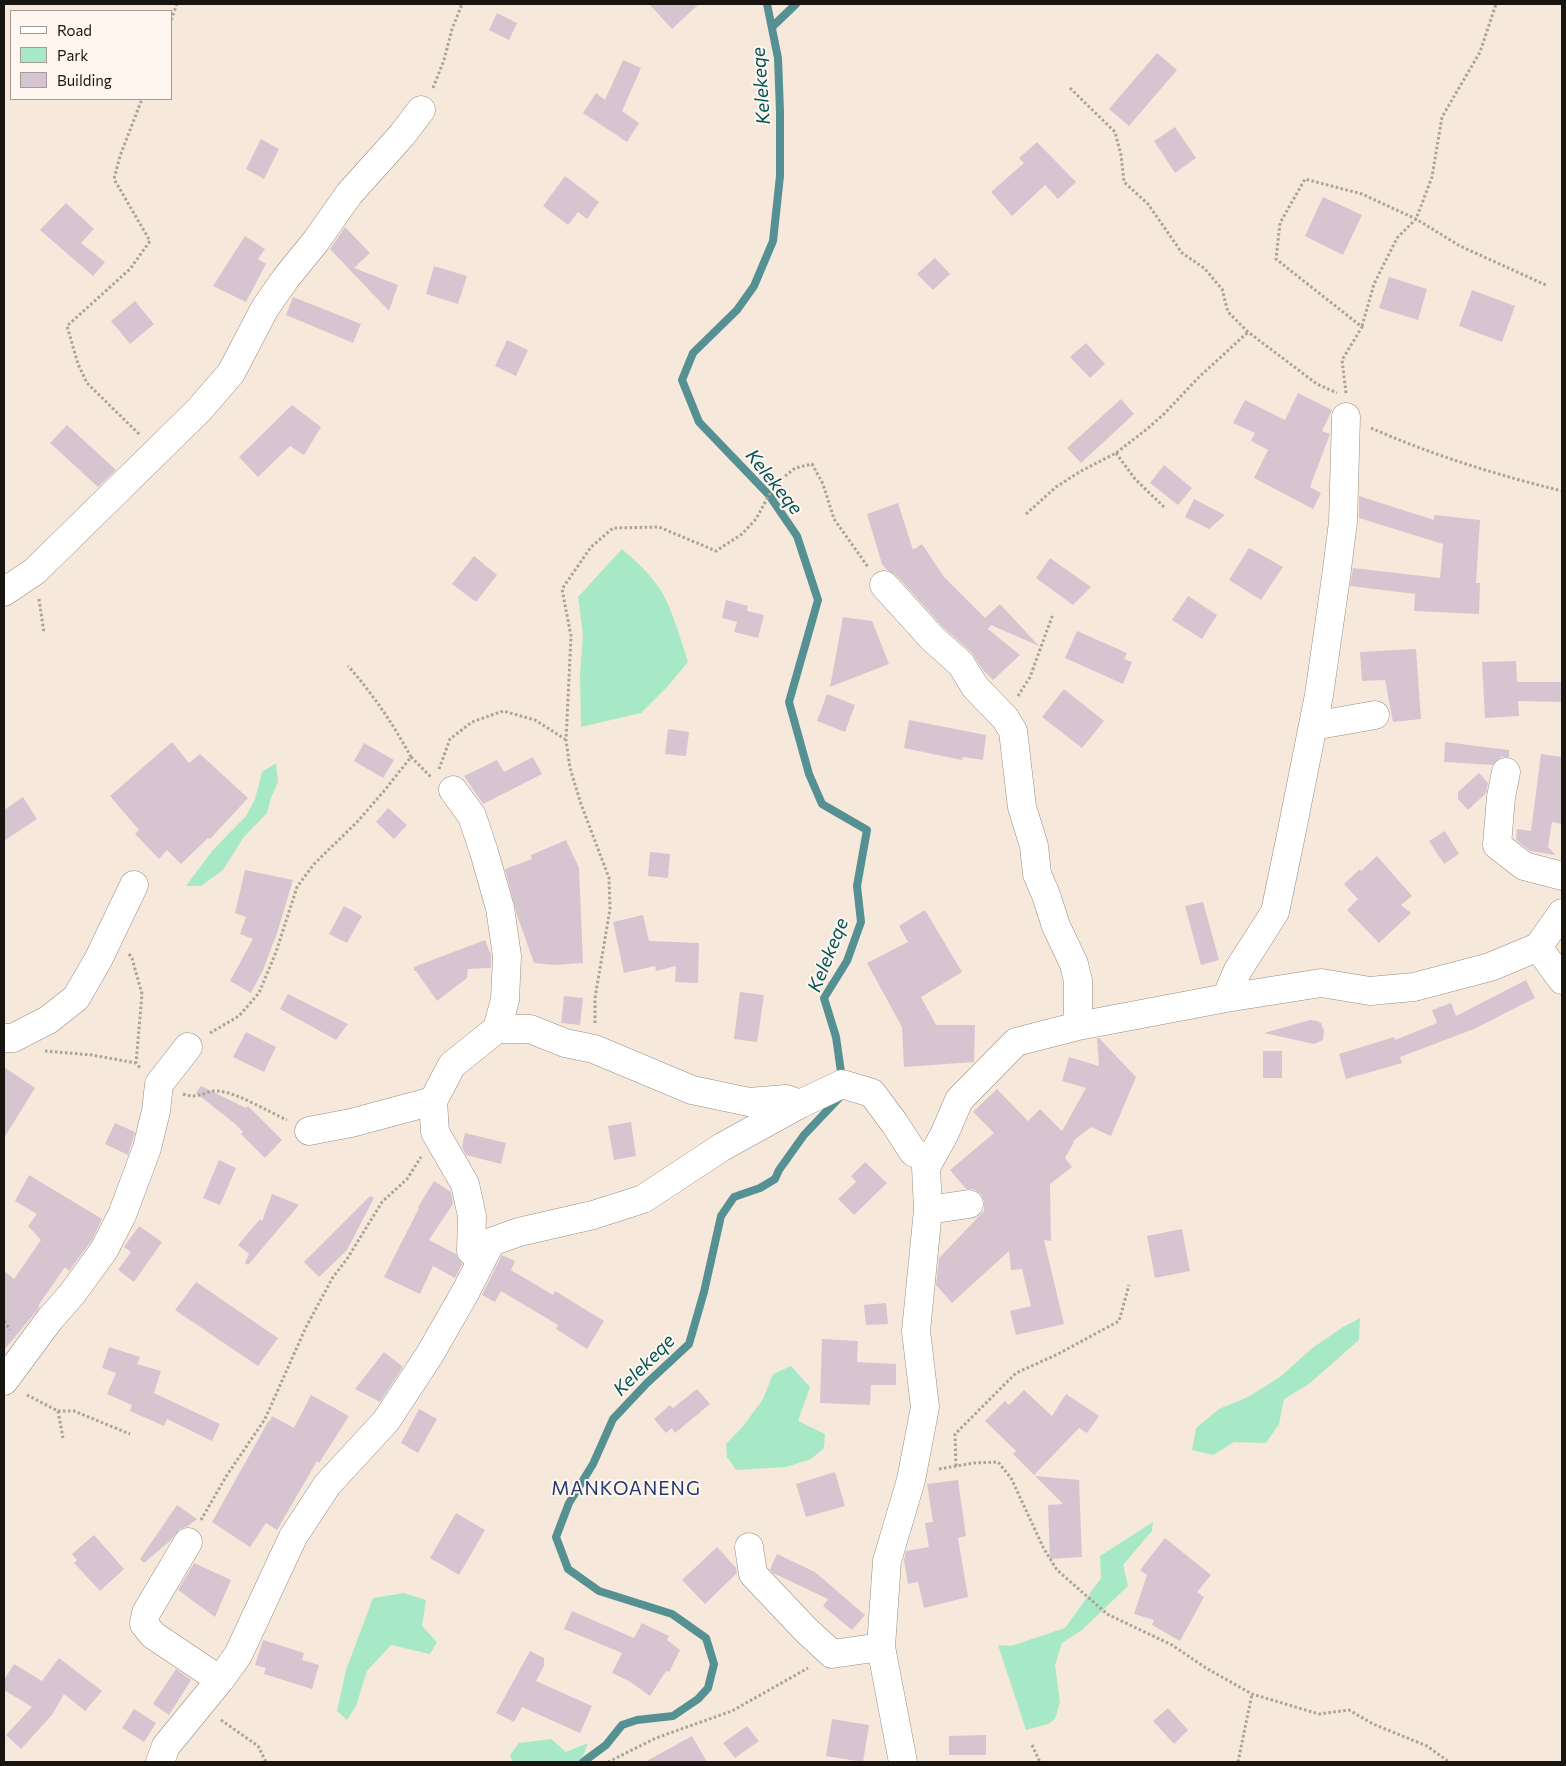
<!DOCTYPE html>
<html>
<head>
<meta charset="utf-8">
<style>
	body { margin:0 }
	#map { position:relative; width:1566px; height:1766px; overflow:hidden; background:#f6e9db; font-family:Commissioner,sans-serif }
	canvas { display:block }
	.frame { position:absolute; inset:0; border:5px solid #18140f; pointer-events:none }
	.legend { position:absolute; left:10px; top:10px; width:162px; height:90px; box-sizing:border-box; background:#fff7ef; border:1px solid #a39c95; margin:0; padding:6px 9px; list-style:none; font-size:15px; color:#18140f }
	.legend li { display:flex; align-items:center; gap:10px; height:25px }
	.legend b { width:25px; border:1px solid #a39c95 }
</style>
</head>
<body>
<div id="map">
<canvas width="1566" height="1766"></canvas>
<div class="frame"></div>
<ul class="legend">
<li><b style="height:6px;background:#fff"></b>Road</li>
<li><b style="height:14px;background:#a7e9c6"></b>Park</li>
<li><b style="height:14px;background:#d6c5d0"></b>Building</li>
</ul>
</div>
<script>
const ctx = document.querySelector('canvas').getContext('2d');
ctx.lineJoin = 'round';
function paint(path, color) { ctx.fillStyle = color; ctx.fill(path, 'evenodd'); }
function strokePath(path, color, width, dash) { ctx.strokeStyle = color; ctx.lineWidth = width; ctx.lineCap = dash ? 'butt' : 'round'; ctx.setLineDash(dash || []); ctx.stroke(path); }
function label(font, color, halo, rows, align = 'center') {
  ctx.font = font + ' Commissioner,sans-serif'; ctx.lineWidth = 4; ctx.setLineDash([]); ctx.textBaseline = 'middle'; ctx.strokeStyle = halo; ctx.fillStyle = color; for (const [text, x, y, turn = 0] of rows) {
    ctx.save(); ctx.translate(x, y); ctx.rotate((+turn || 0) * Math.PI / 180); ctx.textAlign = isNaN(turn) ? turn : align; if (halo) ctx.strokeText(text, 0, 0); ctx.fillText(text, 0, 0); ctx.restore();
  }
}
paint(new Path2D(`
	M 622,549 C 636,561 649,573 660,589 C 672,608 681,640 688,662 L 667,687 L 641,713 L 581,727 L 580,674 L 583,635 L 578,597 Z
	M 276,763 L 278,782 L 271,798 L 267,813 L 243,838 L 223,870 L 201,886 L 186,886 L 212,851 L 246,816 L 255,799 L 262,772 Z
	M 1360,1318 L 1359,1340 L 1309,1384 L 1284,1399 L 1279,1424 L 1266,1443 L 1234,1442 L 1213,1455 L 1192,1450 L 1196,1428 L 1219,1409 L 1248,1397 L 1280,1377 L 1311,1349 L 1343,1327 Z
	M 791,1366 L 810,1387 L 798,1421 L 825,1434 L 824,1448 L 811,1459 L 786,1467 L 736,1470 L 727,1457 L 726,1444 L 744,1425 L 763,1399 L 773,1374 Z
	M 1153,1522 L 1152,1531 L 1123,1565 L 1128,1586 L 1082,1630 L 1062,1643 L 1055,1665 L 1060,1702 L 1055,1719 L 1048,1724 L 1026,1730 L 998,1645 L 1011,1646 L 1065,1628 L 1101,1578 L 1100,1556 Z
	M 404,1593 L 426,1600 L 422,1626 L 437,1642 L 430,1654 L 391,1645 L 367,1671 L 356,1706 L 347,1720 L 337,1711 L 346,1670 L 373,1598 Z
	M 551,1739 L 566,1752 L 588,1743 L 584,1754 L 578,1762 L 512,1762 L 510,1755 L 519,1743 Z`), '#a7e9c6');
strokePath(new Path2D(`
	M 767,4 L 778,58 L 780,112 L 780,176 L 773,241 L 754,286 L 737,310 L 693,353 L 682,380 L 699,422 L 769,495 L 797,536 L 818,600 L 789,702 L 809,774 L 822,804 L 867,830 L 857,886 L 861,922 L 847,961 L 824,998 L 836,1037 L 842,1079
	M 772,27 L 796,4
	M 583,1762 L 606,1745 L 622,1725 L 637,1720 L 673,1716 L 698,1699 L 708,1688 L 714,1664 L 706,1638 L 672,1614 L 599,1591 L 568,1569 L 556,1537 L 569,1503 L 593,1464 L 613,1419 L 647,1383 L 689,1344 L 704,1292 L 721,1216 L 734,1197 L 760,1188 L 775,1179 L 779,1170 L 804,1135 L 841,1096`), '#559192', 8);
paint(new Path2D(`
	M 649,4 L 699,4 L 672,29 Z
	M 497,13 L 517,23 L 509,40 L 489,30 Z
	M 1157,53 L 1177,70 L 1129,126 L 1109,109 Z
	M 623,60 L 641,68 L 622,111 L 639,123 L 627,142 L 583,113 L 596,93 L 605,100 Z
	M 1175,127 L 1196,158 L 1175,173 L 1154,141 Z
	M 261,139 L 279,149 L 264,179 L 246,169 Z
	M 1037,142 L 1076,182 L 1058,199 L 1045,185 L 1012,216 L 991,192 L 1024,163 L 1019,158 Z
	M 565,176 L 599,202 L 587,219 L 578,212 L 568,225 L 543,206 Z
	M 1323,197 L 1362,215 L 1343,255 L 1305,236 Z
	M 66,203 L 94,229 L 81,243 L 105,262 L 93,276 L 40,230 Z
	M 345,227 L 370,253 L 354,268 L 398,285 L 389,311 L 330,249 Z
	M 245,236 L 265,249 L 258,259 L 266,264 L 246,302 L 213,286 Z
	M 935,258 L 950,274 L 933,290 L 917,274 Z
	M 434,266 L 467,276 L 458,304 L 426,294 Z
	M 1389,277 L 1427,289 L 1418,320 L 1379,308 Z
	M 1472,290 L 1515,306 L 1502,342 L 1459,326 Z
	M 293,297 L 361,324 L 353,343 L 286,315 Z
	M 135,301 L 154,324 L 130,344 L 111,321 Z
	M 507,340 L 528,350 L 516,376 L 495,366 Z
	M 1086,343 L 1105,364 L 1090,378 L 1070,357 Z
	M 1298,393 L 1332,410 L 1322,431 L 1330,434 L 1310,487 L 1321,493 L 1313,509 L 1254,478 L 1268,450 L 1251,441 L 1255,433 L 1233,423 L 1245,400 L 1285,420 Z
	M 1121,399 L 1134,414 L 1081,463 L 1067,448 Z
	M 292,405 L 321,427 L 304,455 L 290,446 L 258,477 L 239,457 Z
	M 67,425 L 116,470 L 98,487 L 50,443 Z
	M 1164,465 L 1192,488 L 1178,505 L 1150,483 Z
	M 1359,496 L 1434,520 L 1434,515 L 1480,520 L 1476,583 L 1480,583 L 1479,614 L 1414,611 L 1415,594 L 1350,586 L 1353,568 L 1440,578 L 1443,544 L 1359,518 Z
	M 1194,499 L 1225,515 L 1209,529 L 1185,517 Z
	M 898,503 L 913,550 L 922,544 L 944,577 L 985,618 L 1000,604 L 1039,646 L 991,625 L 988,629 L 1020,655 L 993,680 L 983,670 L 972,653 L 943,627 L 896,575 L 887,570 L 882,564 L 867,514 Z
	M 1249,548 L 1283,567 L 1261,600 L 1229,580 Z
	M 474,556 L 497,575 L 476,602 L 452,584 Z
	M 1050,558 L 1091,587 L 1073,605 L 1036,578 Z
	M 1188,596 L 1217,615 L 1202,639 L 1172,620 Z
	M 726,600 L 748,606 L 747,611 L 764,615 L 758,638 L 734,632 L 737,622 L 722,618 Z
	M 843,617 L 872,621 L 889,664 L 830,687 Z
	M 1077,631 L 1127,653 L 1124,659 L 1132,662 L 1123,684 L 1065,658 Z
	M 1416,649 L 1421,719 L 1393,722 L 1385,680 L 1362,681 L 1360,652 Z
	M 1516,661 L 1517,682 L 1562,682 L 1562,702 L 1518,701 L 1519,716 L 1485,718 L 1482,662 Z
	M 1064,689 L 1104,721 L 1082,748 L 1042,717 Z
	M 827,694 L 855,705 L 845,732 L 817,721 Z
	M 909,720 L 986,735 L 983,760 L 963,757 L 962,760 L 904,748 Z
	M 668,729 L 689,732 L 686,756 L 665,754 Z
	M 172,742 L 189,763 L 200,754 L 248,798 L 210,839 L 208,838 L 181,864 L 167,850 L 159,859 L 135,834 L 139,830 L 110,796 Z
	M 1445,742 L 1509,750 L 1509,757 L 1501,757 L 1493,765 L 1444,762 Z
	M 364,743 L 394,760 L 383,778 L 354,761 Z
	M 1541,754 L 1562,757 L 1562,824 L 1552,822 L 1548,847 L 1556,855 L 1530,851 L 1516,840 L 1517,829 L 1531,831 Z
	M 533,757 L 542,774 L 483,804 L 464,776 L 497,760 L 504,772 Z
	M 1479,773 L 1488,783 L 1486,793 L 1468,810 L 1458,799 L 1458,792 Z
	M 23,797 L 37,819 L 4,841 L 4,810 Z
	M 388,808 L 407,825 L 394,839 L 376,822 Z
	M 1445,831 L 1459,854 L 1444,864 L 1429,841 Z
	M 566,840 L 579,868 L 583,963 L 554,965 L 534,963 L 517,915 L 505,869 L 532,859 L 531,855 Z
	M 650,852 L 670,854 L 668,878 L 648,876 Z
	M 1377,856 L 1412,896 L 1401,905 L 1411,913 L 1379,943 L 1347,910 L 1358,899 L 1344,884 L 1360,869 L 1361,871 Z
	M 245,870 L 293,880 L 277,933 L 263,970 L 251,993 L 230,981 L 253,939 L 240,934 L 246,917 L 235,913 Z
	M 1203,902 L 1219,960 L 1201,965 L 1185,906 Z
	M 344,906 L 362,916 L 347,943 L 329,934 Z
	M 925,910 L 962,972 L 921,997 L 936,1025 L 975,1025 L 974,1062 L 904,1067 L 902,1027 L 867,963 L 908,942 L 899,926 Z
	M 643,915 L 649,941 L 699,943 L 698,983 L 675,982 L 676,966 L 656,971 L 655,966 L 624,973 L 613,922 Z
	M 485,940 L 491,955 L 491,968 L 468,969 L 467,978 L 437,1001 L 416,971 L 414,971 L 414,967 Z
	M 1526,980 L 1535,998 L 1474,1029 L 1400,1057 L 1402,1063 L 1346,1079 L 1339,1054 L 1394,1037 L 1395,1040 L 1437,1023 L 1432,1010 L 1451,1003 L 1456,1016 Z
	M 740,992 L 764,995 L 757,1042 L 734,1039 Z
	M 288,994 L 348,1024 L 336,1040 L 280,1009 Z
	M 564,996 L 583,998 L 580,1025 L 561,1023 Z
	M 1310,1020 L 1317,1021 L 1321,1023 L 1324,1031 L 1323,1040 L 1314,1044 L 1264,1033 Z
	M 246,1032 L 276,1047 L 264,1072 L 233,1057 Z
	M 1097,1038 L 1099,1038 L 1136,1077 L 1111,1136 L 1091,1127 L 1073,1141 L 1074,1142 L 1065,1158 L 1072,1167 L 1050,1184 L 1051,1241 L 1044,1240 L 1064,1324 L 1016,1335 L 1010,1311 L 1031,1306 L 1022,1269 L 1011,1270 L 1009,1251 L 952,1303 L 936,1285 L 939,1258 L 984,1211 L 984,1201 L 981,1194 L 974,1189 L 966,1189 L 950,1170 L 994,1133 L 973,1112 L 997,1089 L 1028,1121 L 1040,1109 L 1062,1131 L 1086,1088 L 1062,1081 L 1069,1057 L 1099,1066 Z
	M 1263,1051 L 1282,1051 L 1282,1078 L 1263,1078 Z
	M 4,1067 L 35,1088 L 4,1138 Z
	M 201,1086 L 246,1108 L 248,1106 L 282,1140 L 265,1158 L 241,1134 L 243,1132 L 234,1123 L 196,1093 Z
	M 631,1122 L 636,1156 L 614,1160 L 608,1126 Z
	M 115,1123 L 135,1132 L 128,1155 L 105,1144 Z
	M 465,1133 L 506,1143 L 501,1164 L 466,1155 L 462,1147 Z
	M 219,1160 L 236,1168 L 220,1205 L 203,1198 Z
	M 865,1162 L 887,1183 L 854,1215 L 838,1199 L 856,1182 L 851,1176 Z
	M 29,1175 L 102,1219 L 92,1240 L 69,1271 L 65,1267 L 38,1306 L 40,1307 L 4,1350 L 4,1271 L 14,1279 L 41,1240 L 28,1226 L 37,1214 L 15,1201 Z
	M 434,1181 L 451,1192 L 453,1204 L 429,1240 L 456,1254 L 462,1264 L 455,1278 L 433,1266 L 420,1294 L 384,1277 L 419,1208 L 418,1207 Z
	M 272,1194 L 299,1205 L 248,1265 L 245,1263 L 249,1254 L 238,1245 L 260,1219 L 262,1221 Z
	M 370,1196 L 374,1198 L 347,1250 L 319,1277 L 304,1262 Z
	M 139,1226 L 162,1242 L 134,1282 L 118,1270 L 131,1252 L 124,1247 Z
	M 1182,1229 L 1190,1271 L 1155,1278 L 1147,1236 Z
	M 502,1255 L 515,1261 L 511,1270 L 553,1295 L 555,1291 L 604,1321 L 587,1349 L 556,1329 L 558,1325 L 501,1291 L 495,1302 L 482,1295 Z
	M 196,1282 L 278,1338 L 258,1366 L 175,1310 Z
	M 886,1303 L 888,1324 L 866,1325 L 864,1305 Z
	M 822,1339 L 858,1341 L 857,1362 L 896,1364 L 896,1385 L 871,1385 L 870,1405 L 820,1403 Z
	M 109,1347 L 140,1357 L 137,1364 L 161,1371 L 154,1393 L 220,1424 L 212,1441 L 167,1419 L 164,1426 L 130,1411 L 132,1405 L 107,1394 L 116,1373 L 102,1368 Z
	M 384,1352 L 402,1366 L 402,1368 L 380,1402 L 355,1389 Z
	M 697,1389 L 710,1404 L 675,1433 L 672,1428 L 666,1433 L 654,1419 L 670,1405 L 673,1408 Z
	M 1024,1390 L 1052,1416 L 1066,1394 L 1099,1416 L 1087,1433 L 1079,1428 L 1034,1475 L 1013,1454 L 1016,1451 L 985,1421 L 1005,1401 L 1009,1405 Z
	M 311,1395 L 349,1416 L 319,1463 L 317,1461 L 277,1530 L 266,1523 L 250,1547 L 212,1522 L 269,1420 L 270,1421 L 272,1416 L 294,1428 Z
	M 419,1409 L 437,1419 L 418,1453 L 401,1443 Z
	M 835,1472 L 845,1506 L 806,1517 L 796,1484 Z
	M 1035,1476 L 1079,1480 L 1082,1557 L 1050,1559 L 1048,1505 L 1063,1504 Z
	M 958,1480 L 966,1536 L 958,1538 L 968,1597 L 924,1608 L 918,1582 L 908,1584 L 904,1560 L 906,1551 L 929,1547 L 925,1523 L 933,1522 L 927,1484 Z
	M 177,1505 L 197,1519 L 188,1526 L 180,1529 L 170,1541 L 144,1563 L 140,1559 Z
	M 456,1513 L 485,1530 L 459,1575 L 430,1558 Z
	M 94,1535 L 124,1569 L 100,1591 L 74,1563 L 77,1560 L 72,1554 Z
	M 1165,1538 L 1211,1575 L 1197,1592 L 1204,1597 L 1180,1641 L 1152,1625 L 1154,1620 L 1134,1614 L 1147,1575 L 1140,1570 Z
	M 717,1547 L 736,1568 L 737,1573 L 705,1604 L 682,1580 Z
	M 777,1554 L 815,1572 L 865,1615 L 852,1630 L 823,1606 L 828,1599 L 773,1573 L 770,1569 Z
	M 194,1563 L 231,1580 L 215,1617 L 178,1590 Z
	M 572,1611 L 634,1638 L 642,1623 L 669,1636 L 667,1640 L 680,1650 L 669,1672 L 666,1671 L 650,1696 L 629,1681 L 612,1673 L 622,1653 L 564,1629 Z
	M 263,1640 L 304,1653 L 302,1660 L 319,1665 L 312,1689 L 264,1674 L 266,1668 L 255,1665 Z
	M 530,1651 L 544,1658 L 544,1666 L 536,1681 L 592,1706 L 580,1733 L 522,1707 L 514,1722 L 496,1713 Z
	M 59,1658 L 102,1691 L 85,1711 L 64,1694 L 52,1715 L 21,1749 L 6,1735 L 32,1707 L 4,1690 L 4,1680 L 14,1664 L 42,1681 Z
	M 176,1669 L 191,1680 L 169,1715 L 153,1704 Z
	M 1168,1708 L 1188,1730 L 1174,1744 L 1153,1721 Z
	M 134,1709 L 156,1723 L 144,1742 L 122,1728 Z
	M 832,1719 L 869,1725 L 863,1762 L 826,1756 Z
	M 747,1726 L 759,1741 L 735,1758 L 723,1743 Z
	M 986,1735 L 986,1755 L 949,1755 L 949,1736 Z
	M 692,1736 L 707,1762 L 645,1762 Z`), '#d6c5d0');
const minor = new Path2D(`
	M 884,585 L 932,638 L 961,664 L 975,687 L 1005,718 L 1013,731 L 1022,807 L 1034,846 L 1037,874 L 1046,895 L 1056,926 L 1074,964 L 1078,981 L 1078,1026
	M 4,592 L 35,571 L 199,410 L 231,373 L 265,308 L 286,278 L 316,241 L 349,194 L 402,135 L 421,110
	M 1313,726 L 1375,715
	M 1506,772 L 1501,797 L 1497,845 L 1524,866 L 1562,876
	M 453,790 L 472,816 L 484,852 L 500,908 L 507,956 L 505,1000 L 497,1029 L 452,1065 L 433,1101 L 435,1132 L 465,1184 L 472,1216 L 471,1251 L 482,1260
	M 1538,947 L 1562,980
	M 1226,998 L 1238,970 L 1275,912 L 1290,840 L 1319,695 L 1336,577 L 1343,522 L 1346,417
	M 497,1029 L 530,1029 L 565,1043 L 594,1049 L 692,1090 L 749,1102 L 786,1099 L 800,1104 L 842,1084 L 872,1093 L 895,1124 L 913,1152 L 930,1160
	M 4,1038 L 13,1038 L 48,1020 L 76,998 L 98,960 L 134,885
	M 309,1131 L 351,1123 L 433,1101
	M 928,1210 L 969,1204
	M 4,1381 L 50,1319 L 72,1294 L 104,1250 L 122,1215 L 147,1148 L 156,1111 L 159,1084 L 188,1047
	M 188,1542 L 146,1613 L 144,1624 L 153,1635 L 220,1680
	M 749,1547 L 753,1574 L 806,1630 L 832,1654 L 881,1647
	M 160,1762 L 166,1746 L 220,1680 L 238,1655 L 293,1537 L 327,1485 L 386,1421 L 430,1354 L 466,1291 L 491,1242 L 519,1232 L 593,1215 L 643,1199 L 722,1147 L 800,1104
	M 903,1762 L 881,1647 L 887,1561 L 911,1480 L 925,1407 L 916,1331 L 928,1210 L 926,1167 L 944,1135 L 959,1100 L 1016,1042 L 1078,1026 L 1226,998 L 1321,983 L 1370,991 L 1414,987 L 1490,967 L 1538,947 L 1562,913`);
strokePath(minor, '#988c80', 29);
strokePath(new Path2D(`
	M 171,20 L 177,4
	M 433,88 L 444,60 L 452,29 L 462,4
	M 1070,88 L 1115,132 L 1121,155 L 1124,182 L 1148,204 L 1182,253 L 1204,268 L 1222,289 L 1228,312 L 1248,332 L 1317,384 L 1337,393
	M 1362,326 L 1374,284 L 1397,238 L 1416,219 L 1432,177 L 1442,117 L 1480,52 L 1496,4
	M 1346,393 L 1342,360 L 1362,327 L 1276,259 L 1280,223 L 1305,179 L 1362,194 L 1416,219 L 1460,246 L 1548,286
	M 1371,428 C 1432,455 1497,475 1562,491
	M 139,434 L 87,383 L 78,364 L 67,326 L 130,269 L 150,241 L 114,179 L 120,156 L 142,99
	M 1116,453 L 1135,479 L 1164,507
	M 1026,514 L 1056,487 L 1081,471 L 1116,453 L 1147,429 L 1165,413 L 1198,378 L 1248,332
	M 39,599 L 44,633
	M 1018,696 L 1030,677 L 1053,614
	M 411,757 L 431,777
	M 439,769 L 450,739 L 472,722 L 503,711 L 535,720 L 565,739
	M 129,954 L 132,958 L 142,994 L 136,1063 L 140,1068
	M 595,1023 L 595,998 L 610,909 L 609,878 L 581,804 L 570,768 L 566,740 L 571,636 L 562,589 L 591,547 L 613,528 L 659,527 L 716,551 L 742,534 L 756,519 L 769,495 L 783,478 L 795,468 L 812,464 L 823,484 L 834,519 L 868,567
	M 210,1033 L 239,1016 L 259,993 L 276,952 L 297,887 L 314,864 L 358,821 L 384,791 L 411,757 C 393,724 373,694 348,666
	M 45,1051 L 92,1055 L 136,1063
	M 183,1094 C 201,1100 204,1090 218,1091 C 236,1092 269,1112 287,1120
	M 4,1321 L 10,1330
	M 27,1395 L 58,1411 L 63,1438
	M 58,1411 L 74,1411 L 130,1434
	M 956,1466 L 955,1434 L 1016,1373 L 1058,1354 L 1119,1321 L 1129,1285
	M 939,1469 L 974,1463 L 998,1462 L 1011,1478 L 1044,1549 L 1057,1570 L 1107,1614 L 1172,1645 L 1206,1668 L 1252,1694 L 1319,1714 L 1349,1710 L 1373,1724 L 1427,1746 L 1449,1762
	M 201,1520 L 227,1475 L 265,1419 L 306,1327 L 333,1277 L 347,1259 L 382,1202 L 407,1179 L 421,1157
	M 221,1720 L 258,1746 L 266,1762
	M 1032,1745 L 1040,1762
	M 608,1762 L 656,1738 L 732,1711 L 808,1668
	M 1238,1762 L 1252,1694`), '#aba196', 3, [2.5, 2.5]);
strokePath(minor, '#fff', 28);
label('italic 19px', '#005356', '#fff7ef', [
	["Kelekeqe",761,86,-94],
	["Kelekeqe",774,482,51],
	["Kelekeqe",828,955,-68],
	["Kelekeqe",644,1365,-45]
]);
ctx.letterSpacing = '1px';
label('19px', '#253971', '#fff7ef', [
	["MANKOANENG",626,1489]
]);
ctx.letterSpacing = '0px';
</script>
</body>
</html>
